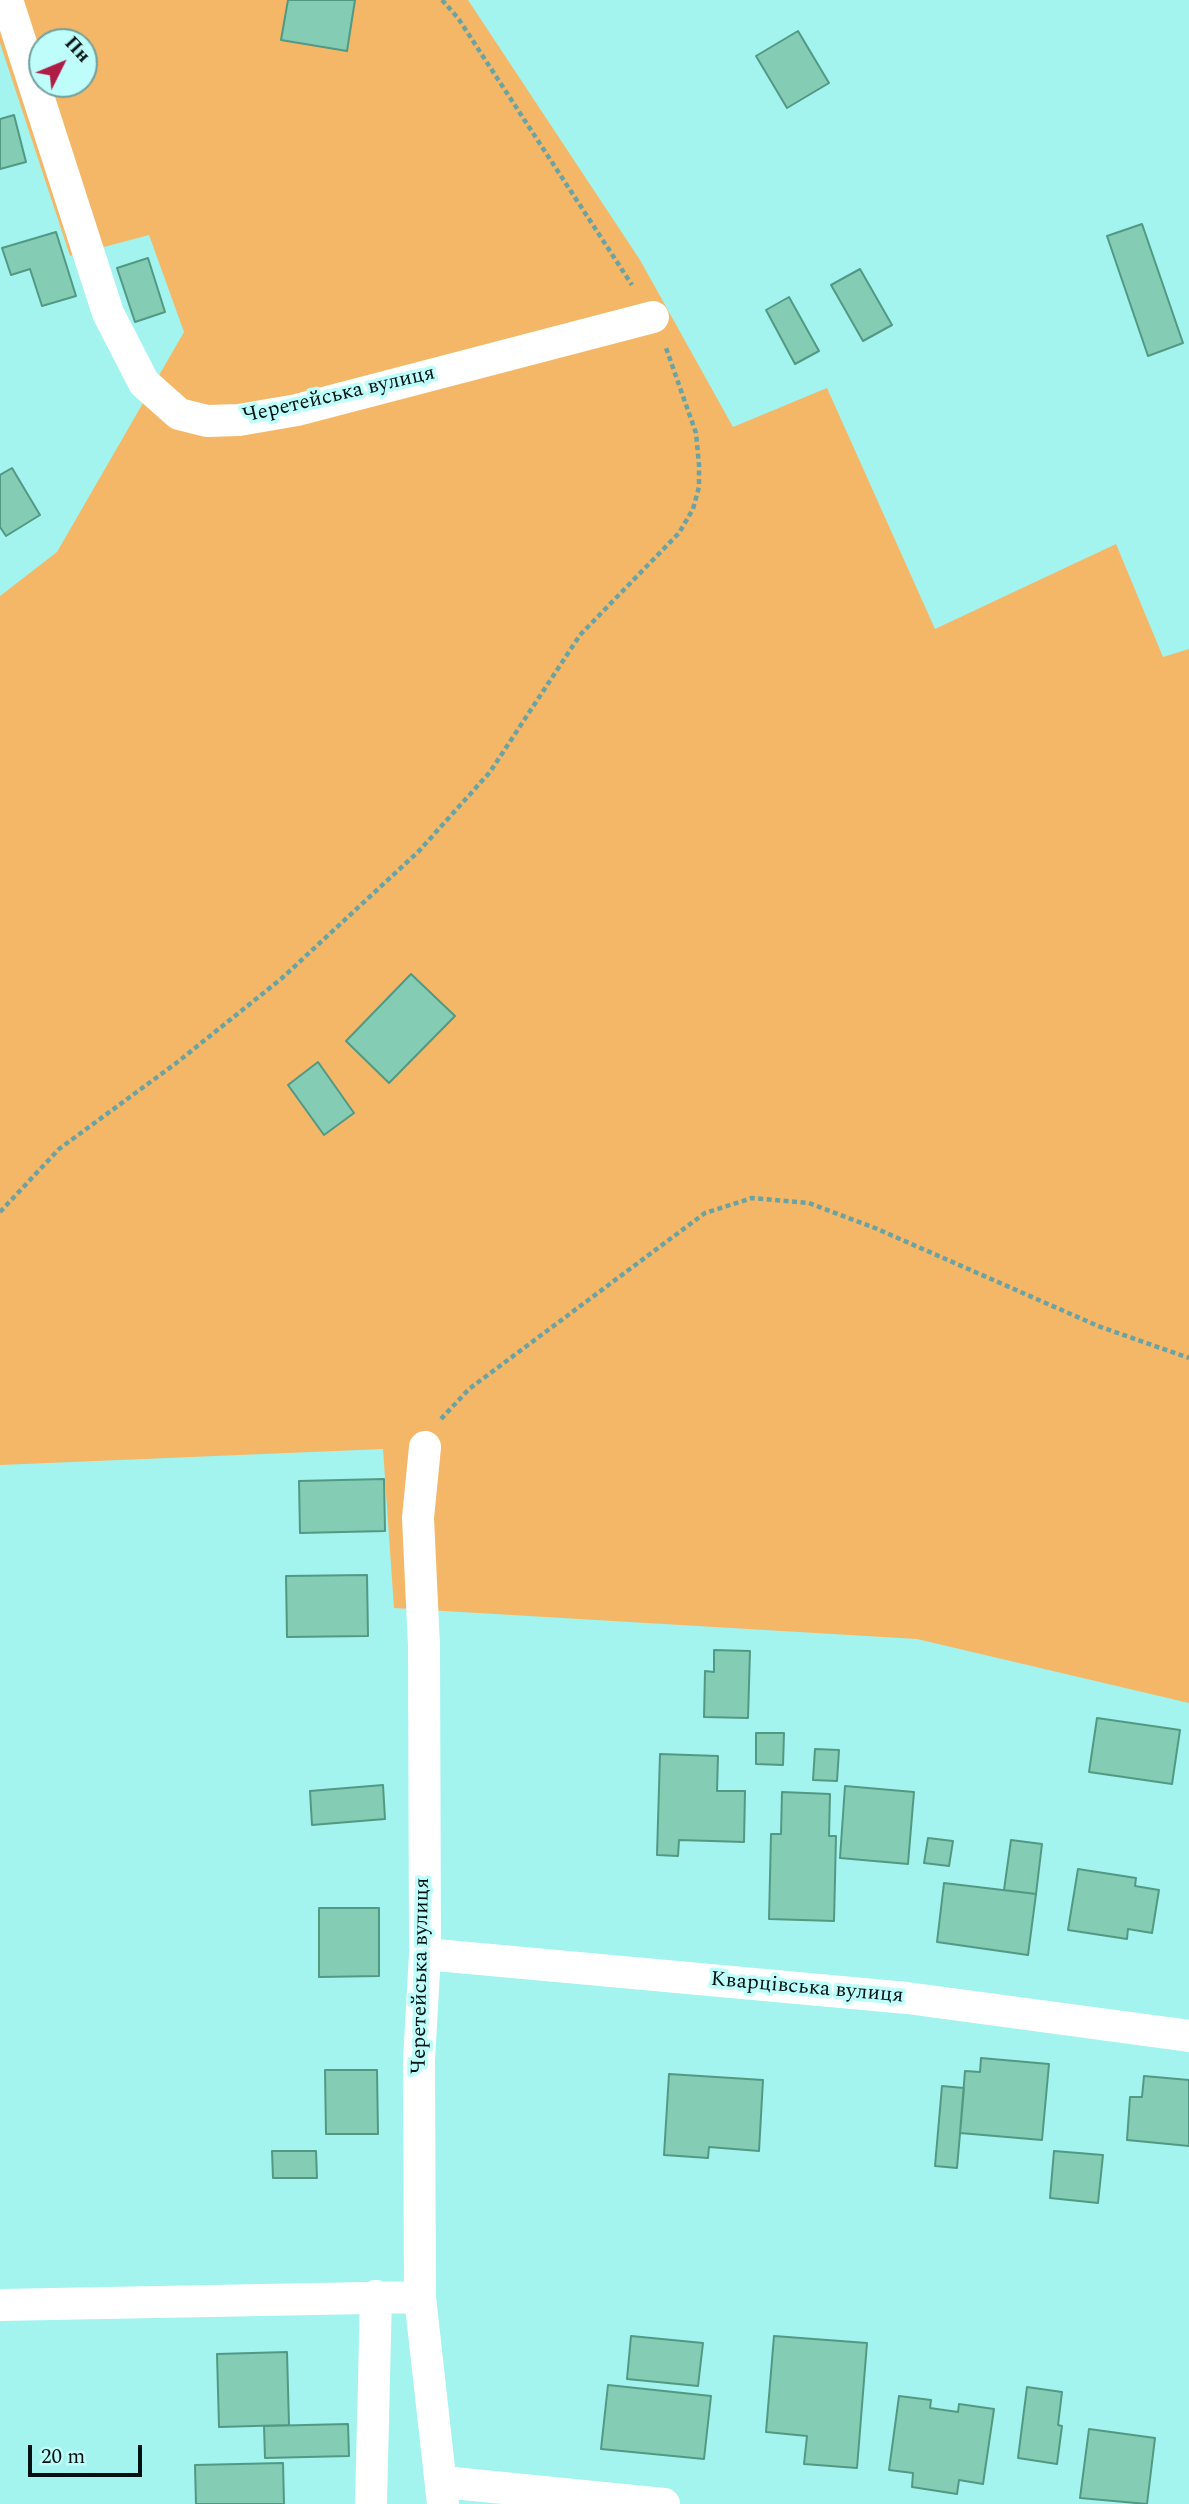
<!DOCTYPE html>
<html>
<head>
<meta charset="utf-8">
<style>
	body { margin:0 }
	#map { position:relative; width:1189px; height:2504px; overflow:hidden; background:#a3f3ef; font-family:Spectral,serif }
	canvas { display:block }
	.north { position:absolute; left:28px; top:28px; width:70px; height:70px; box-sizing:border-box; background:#befdfa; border:2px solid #729f9d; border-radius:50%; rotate:47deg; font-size:19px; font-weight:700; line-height:28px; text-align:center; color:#011 }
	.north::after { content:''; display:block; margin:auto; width:24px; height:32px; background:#af1c46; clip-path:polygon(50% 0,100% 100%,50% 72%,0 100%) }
	.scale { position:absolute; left:28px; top:2445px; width:114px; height:32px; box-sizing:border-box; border:4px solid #011; border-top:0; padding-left:9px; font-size:21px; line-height:24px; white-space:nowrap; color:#011; -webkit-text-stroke:5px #befdfa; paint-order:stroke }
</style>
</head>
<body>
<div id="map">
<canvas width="1189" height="2504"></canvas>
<div class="north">Пн</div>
<div class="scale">20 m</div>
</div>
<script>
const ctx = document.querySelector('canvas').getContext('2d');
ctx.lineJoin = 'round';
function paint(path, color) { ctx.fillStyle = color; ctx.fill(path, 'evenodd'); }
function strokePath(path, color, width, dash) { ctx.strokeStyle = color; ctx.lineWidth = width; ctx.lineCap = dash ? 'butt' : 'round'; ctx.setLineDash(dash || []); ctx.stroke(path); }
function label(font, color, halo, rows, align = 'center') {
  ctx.font = font + ' Spectral,serif'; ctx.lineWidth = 7; ctx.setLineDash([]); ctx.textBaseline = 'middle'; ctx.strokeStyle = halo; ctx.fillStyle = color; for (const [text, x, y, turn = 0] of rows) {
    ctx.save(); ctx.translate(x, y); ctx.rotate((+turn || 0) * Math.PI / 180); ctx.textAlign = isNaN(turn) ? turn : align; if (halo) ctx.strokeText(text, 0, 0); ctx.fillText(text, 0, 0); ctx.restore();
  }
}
paint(new Path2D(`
	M 0,0 L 468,0 L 640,260 L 733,427 L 827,388 L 935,629 L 1116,544 L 1163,657 L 1189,649 L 1189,1703 L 917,1639 L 394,1608 L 383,1449 L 0,1465 L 0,596 L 57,552 L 184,332 L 149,235 L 70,256 L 0,43 ZM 42,42 L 84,42 L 84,84 L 42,84 Z`), '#f4b768');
const building = new Path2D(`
	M 288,0 L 355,0 L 347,51 L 281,40 Z
	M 798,31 L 829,83 L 787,108 L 756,56 Z
	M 14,115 L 26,162 L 0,169 L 0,119 Z
	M 1142,224 L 1183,343 L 1148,356 L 1107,236 Z
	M 56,232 L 76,296 L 42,306 L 30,269 L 11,275 L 2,248 Z
	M 148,258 L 165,312 L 135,322 L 117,268 Z
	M 860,269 L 892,325 L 863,341 L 831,285 Z
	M 789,297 L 819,351 L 795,364 L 766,310 Z
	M 12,468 L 40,515 L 6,536 L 0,527 L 0,475 Z
	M 411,974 L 455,1016 L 389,1083 L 346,1041 Z
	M 318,1062 L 354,1113 L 324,1135 L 288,1085 Z
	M 384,1479 L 385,1531 L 300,1533 L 299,1481 Z
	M 367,1575 L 368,1636 L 287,1637 L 286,1576 Z
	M 714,1650 L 750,1651 L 748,1718 L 704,1717 L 705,1671 L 714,1672 Z
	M 1097,1718 L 1180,1730 L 1172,1784 L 1089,1772 Z
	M 756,1733 L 784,1733 L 783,1765 L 756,1764 Z
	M 815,1749 L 839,1750 L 837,1781 L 813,1780 Z
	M 660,1754 L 718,1756 L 717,1791 L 745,1791 L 744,1842 L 679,1840 L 678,1856 L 657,1855 Z
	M 383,1785 L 385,1819 L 312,1825 L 310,1791 Z
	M 845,1786 L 914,1792 L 908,1864 L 840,1858 Z
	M 782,1792 L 830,1794 L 829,1836 L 836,1836 L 834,1921 L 769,1919 L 771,1834 L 781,1834 Z
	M 928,1838 L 953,1841 L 949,1866 L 924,1863 Z
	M 1011,1840 L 1042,1844 L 1036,1894 L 1004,1890 Z
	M 1078,1869 L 1136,1878 L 1135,1886 L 1159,1890 L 1152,1933 L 1128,1929 L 1127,1939 L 1068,1930 Z
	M 944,1883 L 1036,1894 L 1028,1955 L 937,1942 Z
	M 319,1908 L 379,1908 L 379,1976 L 319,1977 Z
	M 981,2058 L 1049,2064 L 1042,2140 L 960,2133 L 965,2071 L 980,2072 Z
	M 325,2070 L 377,2070 L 378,2134 L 326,2134 Z
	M 669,2074 L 763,2080 L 759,2151 L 709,2147 L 708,2158 L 664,2155 Z
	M 1144,2076 L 1189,2080 L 1189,2146 L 1127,2140 L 1130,2097 L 1142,2097 Z
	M 942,2086 L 964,2088 L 957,2168 L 935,2166 Z
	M 272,2151 L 316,2151 L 317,2178 L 273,2178 Z
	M 1054,2151 L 1103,2155 L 1098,2203 L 1050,2198 Z
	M 631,2336 L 703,2343 L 698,2386 L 627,2379 Z
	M 774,2336 L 867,2343 L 857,2468 L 804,2464 L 807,2436 L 766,2432 Z
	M 287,2352 L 289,2425 L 219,2427 L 217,2354 Z
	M 608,2385 L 711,2396 L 704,2459 L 601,2449 Z
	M 1027,2387 L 1062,2392 L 1058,2425 L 1062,2426 L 1057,2464 L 1018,2458 Z
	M 899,2396 L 931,2400 L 930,2408 L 958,2412 L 959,2404 L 994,2409 L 983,2484 L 959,2480 L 957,2494 L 912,2487 L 913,2473 L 889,2470 Z
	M 348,2424 L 349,2456 L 265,2458 L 264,2426 Z
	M 1089,2429 L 1155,2438 L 1147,2504 L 1080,2498 Z
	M 283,2463 L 284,2504 L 196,2504 L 195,2465 Z`);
paint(building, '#85ccb5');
strokePath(building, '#529983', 2);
strokePath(new Path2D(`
	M 442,0 L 458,18 L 632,285
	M 0,1212 L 59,1149 L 175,1064 L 281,979 L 419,851 L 490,772 L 580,635 L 679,533 L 693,509 L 699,487 L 699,465 L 696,433 L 666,348
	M 441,1419 L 469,1389 L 705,1213 L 752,1198 L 809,1203 L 875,1228 L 1098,1326 L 1189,1358`), '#6aa3a1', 4.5, [5, 3.5]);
strokePath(new Path2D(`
	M 7,0 L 108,313 L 144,383 L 179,414 L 207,421 L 239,420 L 297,410 L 653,317
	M 425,1447 L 418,1518 L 424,1646 L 425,1954 L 419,2060 L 420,2297 L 443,2504
	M 425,1954 L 907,1998 L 1189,2036
	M 0,2305 L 420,2297
	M 443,2482 L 664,2504
	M 371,2504 L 376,2296`), '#fff', 32);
label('21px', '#011', '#befdfa', [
	["Черетейська вулиця",339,396,-13],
	["Черетейська вулиця",422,1976,-89],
	["Кварцівська вулиця",807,1989,5]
]);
</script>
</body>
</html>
